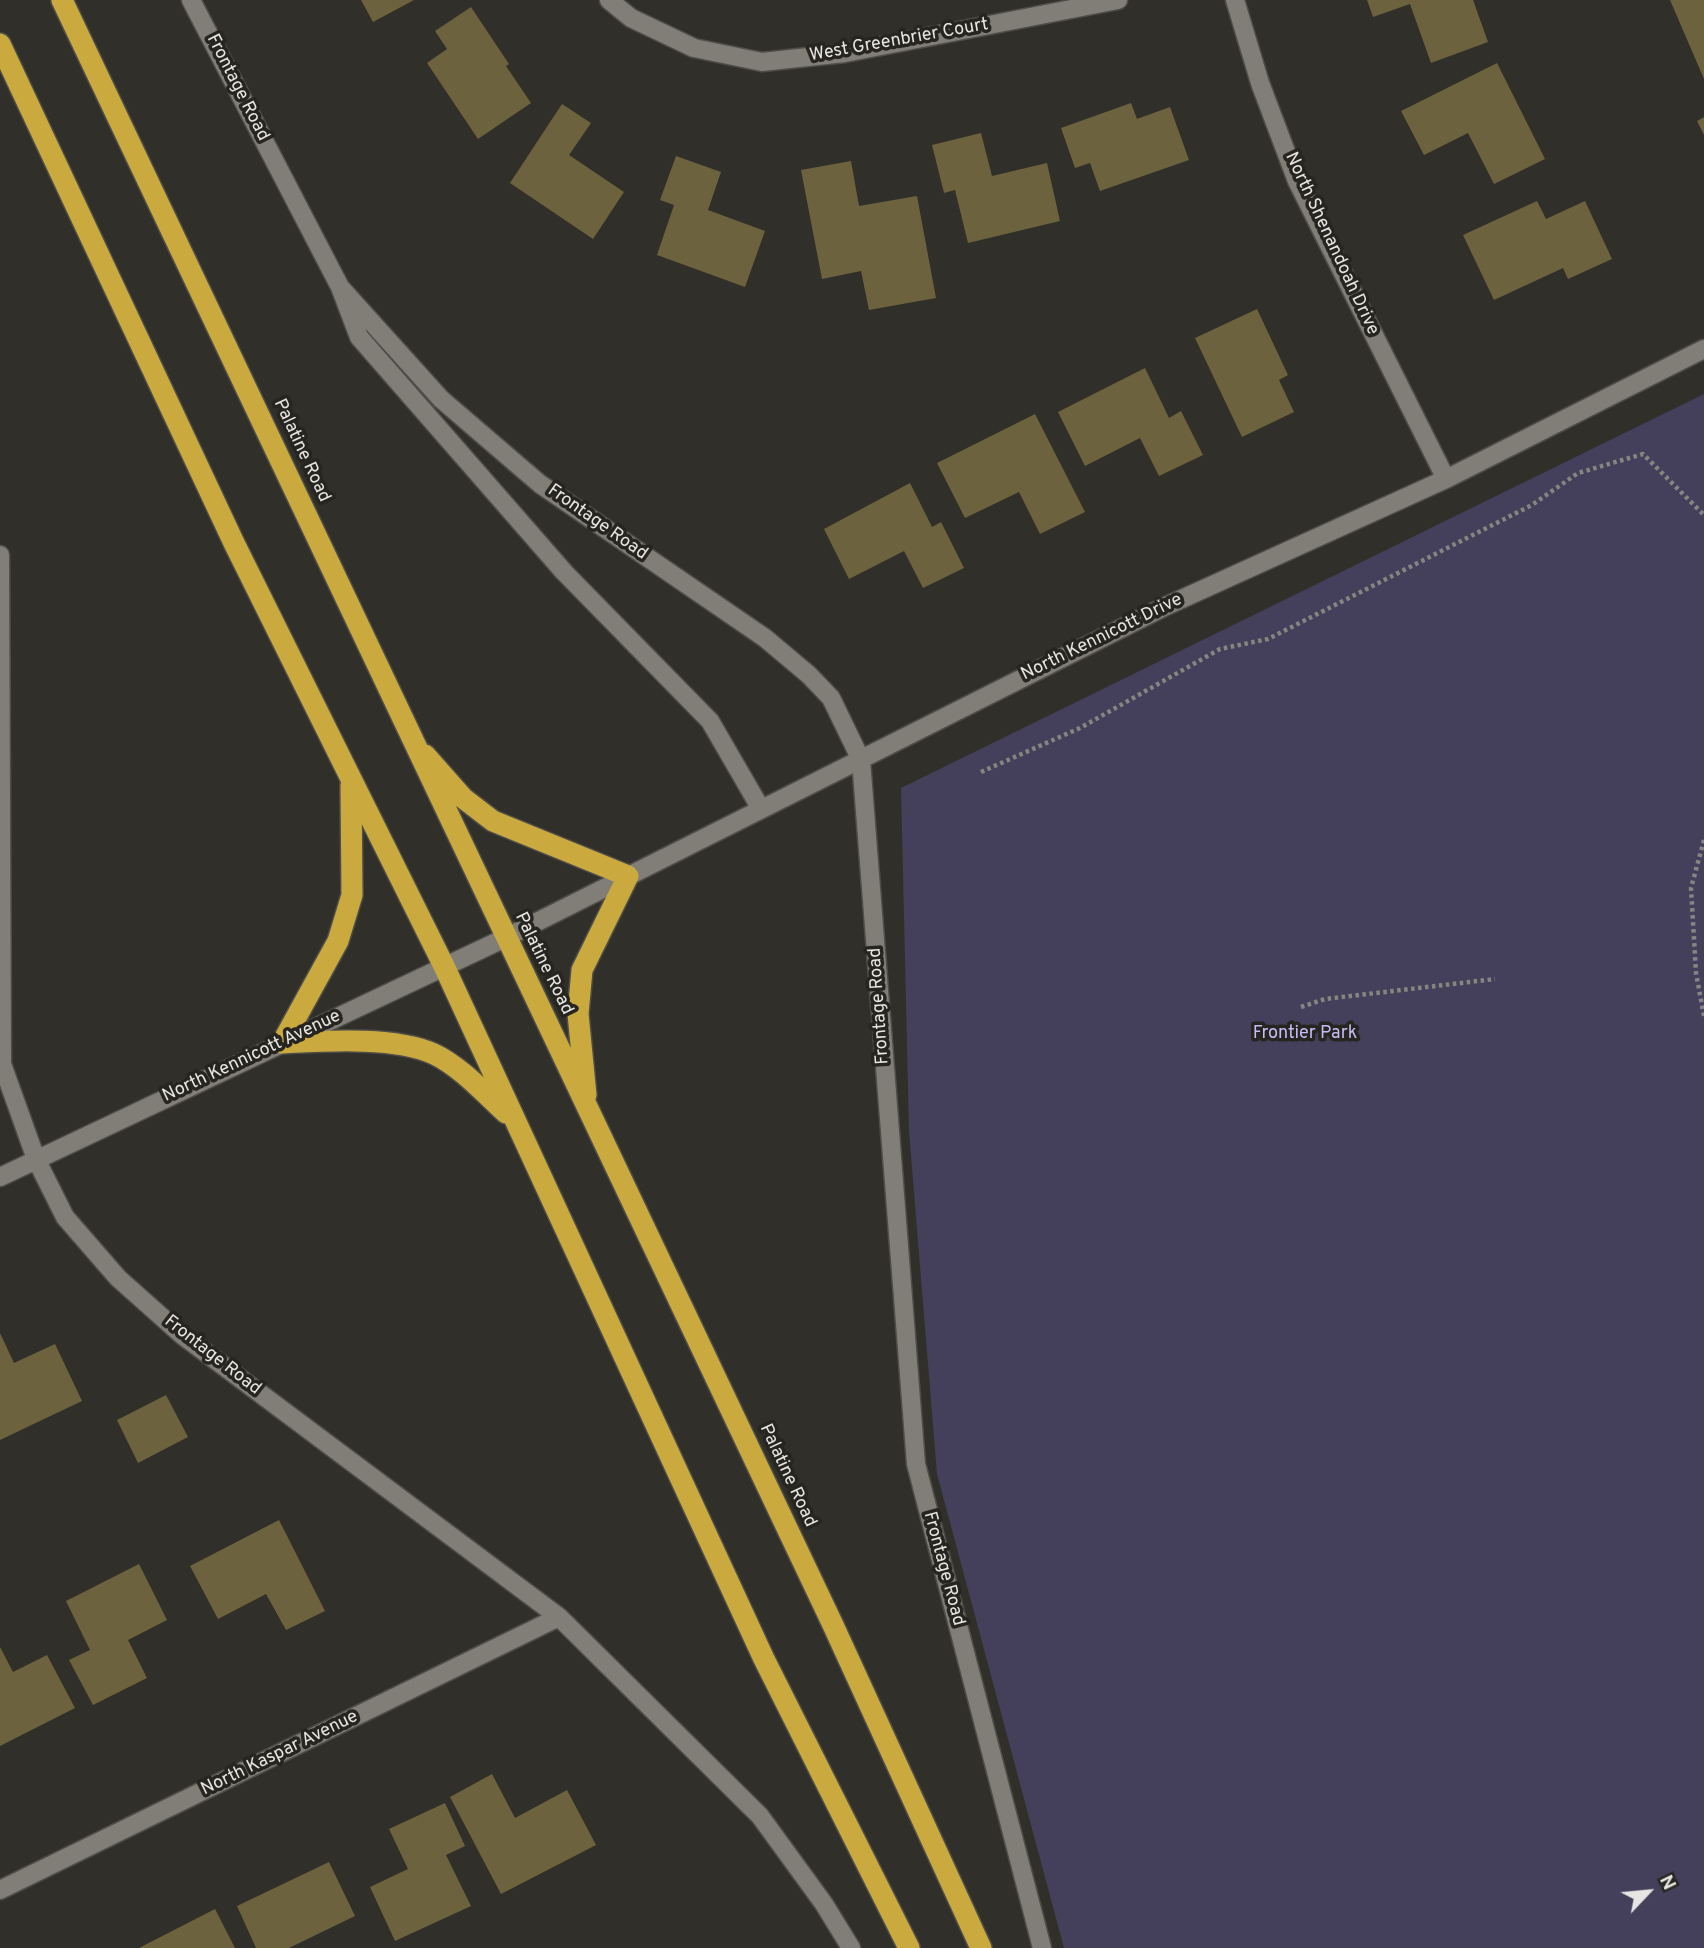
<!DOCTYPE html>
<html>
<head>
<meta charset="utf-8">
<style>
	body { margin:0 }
	#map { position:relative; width:1704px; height:1948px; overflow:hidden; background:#312f29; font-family:Overpass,sans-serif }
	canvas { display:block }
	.north { position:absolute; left:1613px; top:1857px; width:70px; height:70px; -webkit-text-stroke:5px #272520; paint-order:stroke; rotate:64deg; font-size:19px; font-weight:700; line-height:28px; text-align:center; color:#e7e6e2 }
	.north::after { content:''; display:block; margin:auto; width:24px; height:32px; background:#e7e6e2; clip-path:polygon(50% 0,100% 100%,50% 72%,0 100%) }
</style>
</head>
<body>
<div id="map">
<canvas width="1704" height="1948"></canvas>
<div class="north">N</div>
</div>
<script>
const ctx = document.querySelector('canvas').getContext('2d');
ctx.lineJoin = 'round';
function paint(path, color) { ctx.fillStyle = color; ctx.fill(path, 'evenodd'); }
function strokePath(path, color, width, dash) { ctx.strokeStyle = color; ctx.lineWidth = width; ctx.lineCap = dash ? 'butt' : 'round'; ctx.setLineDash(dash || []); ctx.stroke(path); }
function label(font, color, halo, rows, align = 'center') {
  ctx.font = font + ' Overpass,sans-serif'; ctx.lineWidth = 7; ctx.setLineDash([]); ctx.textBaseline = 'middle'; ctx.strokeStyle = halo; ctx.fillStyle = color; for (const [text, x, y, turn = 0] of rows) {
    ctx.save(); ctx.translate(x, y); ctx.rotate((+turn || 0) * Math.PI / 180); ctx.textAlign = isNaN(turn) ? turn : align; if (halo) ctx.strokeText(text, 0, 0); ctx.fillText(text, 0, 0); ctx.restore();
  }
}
paint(new Path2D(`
	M 1704,394 L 1704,1948 L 1064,1948 L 937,1474 L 909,1131 L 901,788 Z`), '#44405b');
paint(new Path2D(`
	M 361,0 L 414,0 L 373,22 Z
	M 1367,0 L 1473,0 L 1488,42 L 1431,63 L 1410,4 L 1373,17 Z
	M 1670,0 L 1704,0 L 1704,79 Z
	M 471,7 L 509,64 L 506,66 L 531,103 L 478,139 L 427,63 L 447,49 L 435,31 Z
	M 1497,63 L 1545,159 L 1494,184 L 1468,133 L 1424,155 L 1401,111 Z
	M 1131,103 L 1137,119 L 1170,107 L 1189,160 L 1100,191 L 1090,163 L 1075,168 L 1061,128 Z
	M 562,104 L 591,123 L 569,155 L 624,192 L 593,239 L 510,183 Z
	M 1704,117 L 1704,135 L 1697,121 Z
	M 981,133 L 992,176 L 1047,163 L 1060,221 L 968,243 L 955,190 L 944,193 L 932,145 Z
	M 676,156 L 721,172 L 708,210 L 765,231 L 745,287 L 657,255 L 674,205 L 660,200 Z
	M 851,161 L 859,206 L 917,196 L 936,298 L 869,310 L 861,271 L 822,279 L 801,170 Z
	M 1537,201 L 1546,219 L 1585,201 L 1612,259 L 1568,279 L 1563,268 L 1494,300 L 1463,235 Z
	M 1257,309 L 1288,375 L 1279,380 L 1294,412 L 1242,437 L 1195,338 Z
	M 1145,368 L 1169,418 L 1181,411 L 1203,455 L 1159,476 L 1140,438 L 1085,466 L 1058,412 Z
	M 1035,414 L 1085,512 L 1040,534 L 1019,492 L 965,518 L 937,463 Z
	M 910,483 L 932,527 L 941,522 L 964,568 L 923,588 L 904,551 L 849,579 L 824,529 Z
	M 0,1333 L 14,1363 L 55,1344 L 82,1401 L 0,1440 Z
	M 166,1395 L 188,1437 L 138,1463 L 117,1420 Z
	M 279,1520 L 325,1611 L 286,1630 L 266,1594 L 218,1619 L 190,1566 Z
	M 139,1564 L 167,1620 L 128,1640 L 147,1678 L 93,1705 L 69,1660 L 90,1650 L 66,1601 Z
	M 0,1647 L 13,1672 L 47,1655 L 75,1708 L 0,1746 Z
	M 492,1774 L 515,1818 L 567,1790 L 596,1845 L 501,1894 L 450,1797 Z
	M 445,1803 L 465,1846 L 446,1855 L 471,1906 L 395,1941 L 370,1887 L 408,1869 L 389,1829 Z
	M 329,1862 L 355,1916 L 289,1948 L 256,1948 L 237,1906 Z
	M 215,1909 L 235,1948 L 139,1948 Z`), '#6d623e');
const minor = new Path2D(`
	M 191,0 L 340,287 L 359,337 L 564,572 L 710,721 L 761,809
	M 609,0 L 631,18 L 694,48 L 762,62 L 845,53 L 1118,0
	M 1235,0 L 1260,83 L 1297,181 L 1446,479
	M 340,287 L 441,399 L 540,484 L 765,638 L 809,675 L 831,698 L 861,760 L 916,1464 L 1042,1948
	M 0,555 L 2,1064 L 36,1159 L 65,1217 L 118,1278 L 182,1335 L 559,1617 L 760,1816 L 824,1904 L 851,1948
	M 0,1177 L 505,938 L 1164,607 L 1446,479 L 1704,349
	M 0,1890 L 559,1617`);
const highway = new Path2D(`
	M 62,0 L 833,1625 L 981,1948
	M 0,44 L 234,543 L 444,966 L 764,1659 L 909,1948
	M 425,755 L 463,798 L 493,821 L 628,876 L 582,970 L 578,1014 L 586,1095
	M 282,1043 L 338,941 L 352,895 L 351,785
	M 282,1043 C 323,1041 396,1036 434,1054 C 461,1067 484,1093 506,1113`);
strokePath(minor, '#4f4d48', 21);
strokePath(highway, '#4f4d48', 24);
strokePath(new Path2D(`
	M 981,772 L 1080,728 L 1220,649 L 1268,639 L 1532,505 L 1578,473 L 1643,454 L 1704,515
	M 1704,840 L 1691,888 L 1696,973 L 1704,1016
	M 1301,1007 L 1325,999 L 1495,979`), '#878580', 4.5, [3.5, 3.5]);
strokePath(minor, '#807e77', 18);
strokePath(highway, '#caaa3f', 21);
label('18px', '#e7e6e2', '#272520', [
	["West Greenbrier Court",899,41,-10],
	["Frontage Road",237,88,63],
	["North Shenandoah Drive",1331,244,65],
	["Palatine Road",301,451,65],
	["Frontage Road",597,523,35],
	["North Kennicott Drive",1102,638,-26],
	["Palatine Road",543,964,64],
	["Frontage Road",880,1006,-94],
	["North Kennicott Avenue",252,1057,-25],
	["Frontage Road",212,1356,38],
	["Palatine Road",787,1476,65],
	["Frontage Road",943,1569,75],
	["North Kaspar Avenue",280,1754,-26]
]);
label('18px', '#c5bcf8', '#272520', [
	["Frontier Park",1305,1034]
]);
</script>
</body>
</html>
